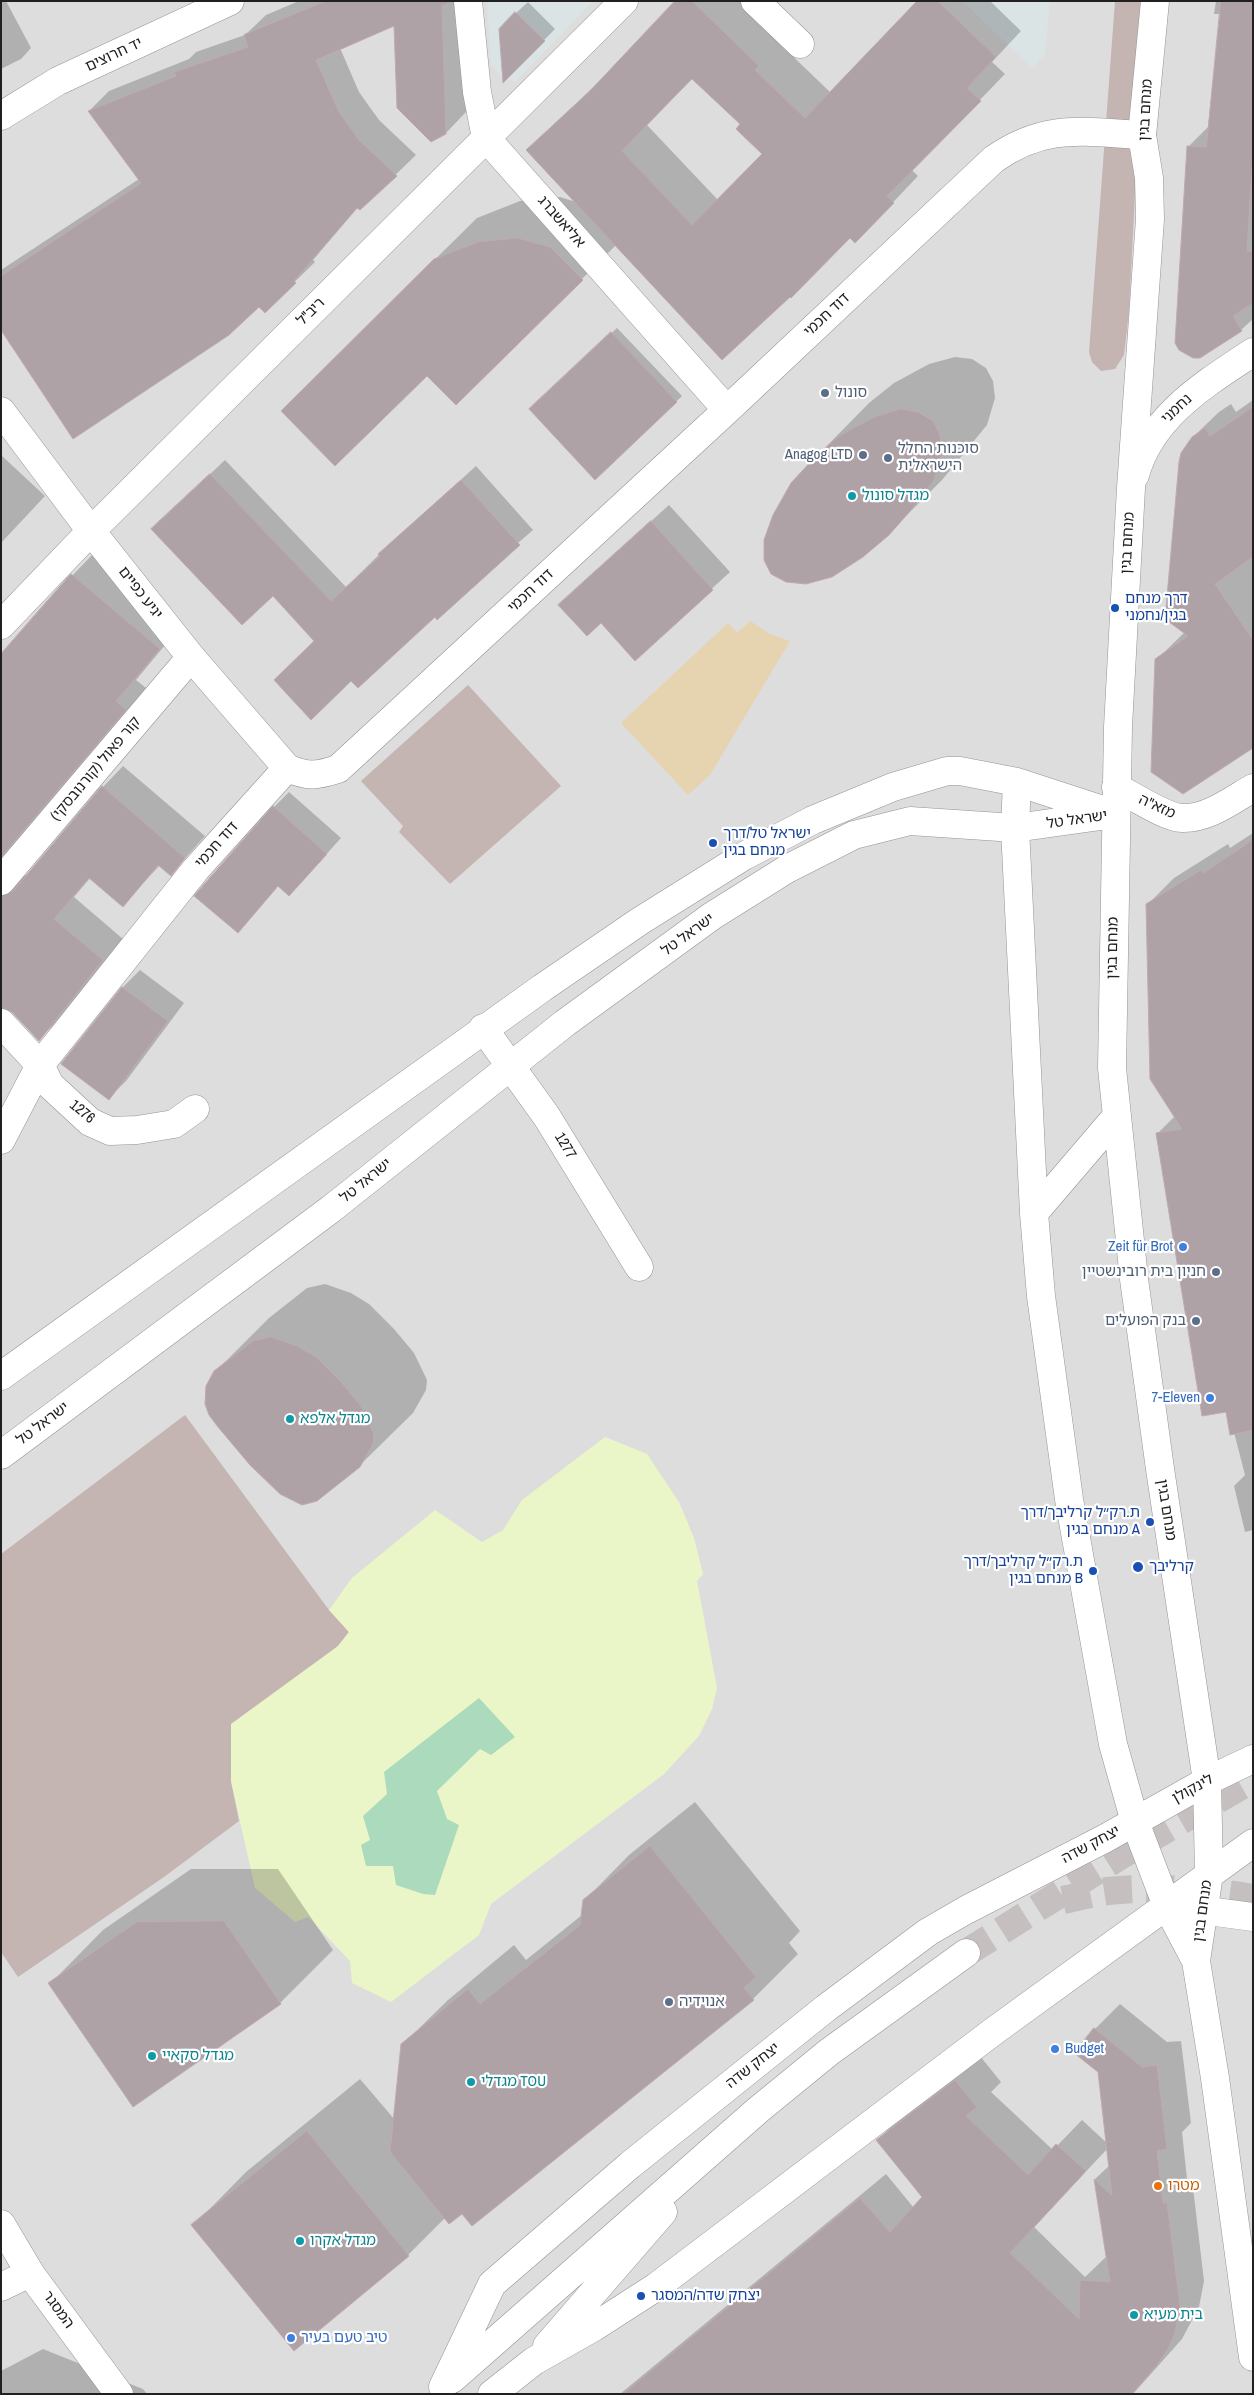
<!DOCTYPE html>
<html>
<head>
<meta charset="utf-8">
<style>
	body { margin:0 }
	#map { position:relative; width:1254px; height:2395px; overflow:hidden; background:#f0e7e8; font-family:"Archivo Narrow",sans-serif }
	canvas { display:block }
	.frame { position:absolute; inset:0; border:2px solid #202020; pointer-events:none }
</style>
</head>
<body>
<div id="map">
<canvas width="1254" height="2395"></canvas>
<div class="frame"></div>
</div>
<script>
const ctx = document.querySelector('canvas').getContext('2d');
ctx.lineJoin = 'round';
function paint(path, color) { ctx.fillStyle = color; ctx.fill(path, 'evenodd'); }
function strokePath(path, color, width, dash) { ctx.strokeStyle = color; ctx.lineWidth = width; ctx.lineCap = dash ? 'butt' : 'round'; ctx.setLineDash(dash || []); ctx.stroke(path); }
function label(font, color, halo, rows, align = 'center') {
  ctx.font = font + ' "Archivo Narrow","Noto Sans Hebrew",sans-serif'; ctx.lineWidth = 4.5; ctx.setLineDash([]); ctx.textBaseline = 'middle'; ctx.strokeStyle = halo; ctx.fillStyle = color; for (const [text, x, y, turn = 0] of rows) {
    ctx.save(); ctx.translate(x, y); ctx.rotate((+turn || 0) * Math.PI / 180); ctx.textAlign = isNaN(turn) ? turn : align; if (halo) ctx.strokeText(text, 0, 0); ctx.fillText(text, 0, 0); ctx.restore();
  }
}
paint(new Path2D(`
	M 1,1 L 1253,1 L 1253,2394 L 1,2394 Z`), '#dedddd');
paint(new Path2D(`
	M 1115,1 L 1150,1 L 1140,97 L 1129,312 L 1124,355 L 1115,369 L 1101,371 L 1092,362 L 1089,352 Z
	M 468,685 L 561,786 L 450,884 L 399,832 L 403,826 L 361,781 Z
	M 185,1415 L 329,1610 L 349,1632 L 231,1781 L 239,1821 L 164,1877 L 18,1977 L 1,1952 L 1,1554 Z`), '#c4b5b3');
paint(new Path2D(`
	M 750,621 L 770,634 L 790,641 L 710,775 L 688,795 L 621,723 L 728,623 L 737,633 Z`), '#e6d4b1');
paint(new Path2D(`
	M 605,1437 L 647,1454 L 679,1502 L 694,1538 L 703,1574 L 697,1581 L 717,1688 L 712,1709 L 699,1736 L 664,1774 L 491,1904 L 479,1935 L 391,2002 L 352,1983 L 350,1961 L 308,1917 L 295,1922 L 255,1888 L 231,1781 L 231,1724 L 338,1646 L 349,1632 L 329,1610 L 352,1578 L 435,1510 L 482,1542 L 503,1530 L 522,1500 Z`), '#ebf6c8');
paint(new Path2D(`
	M 487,1 L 593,1 L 515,82 L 502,76 L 491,65 Z
	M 962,1 L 1050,1 L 1045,54 L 1032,68 Z`), '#dbe4e5');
paint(new Path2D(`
	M 479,1698 L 515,1737 L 491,1755 L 480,1749 L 437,1791 L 447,1819 L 459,1825 L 435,1895 L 423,1894 L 396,1885 L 393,1866 L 366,1866 L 361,1845 L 370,1840 L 363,1816 L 387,1794 L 384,1772 Z`), '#abdabd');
paint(new Path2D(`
	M 1,1 L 6,1 L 31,48 L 21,59 L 1,69 Z
	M 299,1 L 463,1 L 466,112 L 446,133 L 395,25 L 340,48 L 359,92 L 379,120 L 416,155 L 360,209 L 358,207 L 313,260 L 315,262 L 265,311 L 259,305 L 1,328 L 1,270 L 139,179 L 89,111 L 109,91 L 189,59 L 196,52 L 245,35 L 266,15 Z
	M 677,1 L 744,1 L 780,44 L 831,93 L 919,1 L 990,1 L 1021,31 L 992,62 L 1005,74 L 912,170 L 918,176 L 880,216 L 850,237 L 616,245 L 582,279 L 427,374 L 324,369 L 477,218 L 520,201 L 560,197 L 576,202 L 553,125 L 604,77 ZM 692,78 L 742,124 L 763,154 L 718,200 L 647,125 Z
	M 1216,1 L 1253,1 L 1253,319 L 1241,330 L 1200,356 L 1186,354 L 1176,343 L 1188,147 L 1210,125 L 1221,14 L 1214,14 Z
	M 528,2 L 555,29 L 504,81 L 516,13 Z
	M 617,328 L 682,396 L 595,478 L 531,409 Z
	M 955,357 L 972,359 L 986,368 L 993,381 L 995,398 L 987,425 L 942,480 L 888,534 L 816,457 L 869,403 L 894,383 L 929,364 Z
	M 1253,400 L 1253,746 L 1157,659 L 1185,632 L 1193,437 L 1219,412 L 1231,404 L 1236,412 Z
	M 1,455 L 45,496 L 1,543 Z
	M 225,460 L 346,587 L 394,540 L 476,466 L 533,530 L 435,615 L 316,641 L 273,594 L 167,515 Z
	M 669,505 L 730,572 L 635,659 L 577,588 Z
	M 93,554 L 180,627 L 136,680 L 146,688 L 10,849 L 6,857 L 20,876 L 28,875 L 103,787 L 123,766 L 205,836 L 171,874 L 160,865 L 123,905 L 91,877 L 74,897 L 123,939 L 60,1019 L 39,1039 L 1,1002 L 1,656 L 48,601 Z
	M 289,792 L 341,838 L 304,879 L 279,885 L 238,932 L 274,807 Z
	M 1253,833 L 1253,1530 L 1245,1532 L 1234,1486 L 1245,1475 L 1157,1134 L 1175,1116 L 1147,905 L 1174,878 L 1228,844 L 1230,848 Z
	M 140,970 L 184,1003 L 126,1081 L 109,1098 L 63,1063 L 123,987 Z
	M 325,1284 L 351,1293 L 369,1304 L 394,1329 L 414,1353 L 427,1380 L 426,1390 L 413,1413 L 359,1466 L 316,1500 L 215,1372 L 269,1318 L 307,1288 Z
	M 695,1802 L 800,1931 L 789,1943 L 798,1954 L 753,1999 L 462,2212 L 445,2218 L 408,2255 L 294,2349 L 193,2226 L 246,2172 L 360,2079 L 395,2120 L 402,2045 L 448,2000 L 514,1945 L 526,1960 L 582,1915 L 584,1901 L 629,1855 Z
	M 191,1869 L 278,1869 L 333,1950 L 280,2003 L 50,1984 L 103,1930 Z
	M 1120,2004 L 1167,2042 L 1181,2041 L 1191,2123 L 1182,2132 L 1187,2179 L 1192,2179 L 1204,2281 L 1199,2307 L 1182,2339 L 1133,2394 L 620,2394 L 886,2174 L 914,2208 L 924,2197 L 878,2140 L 902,2115 L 980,2056 L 1001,2082 L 991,2092 L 1053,2150 L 1082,2120 L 1108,2144 L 1099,2071 L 1076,2053 L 1095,2029 ZM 1108,2148 L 1110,2165 L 1095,2179 L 1107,2256 L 1085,2277 L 1034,2227 Z
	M 43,2349 L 143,2389 L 147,2394 L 1,2394 L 1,2371 Z`), '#0003');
const building = new Path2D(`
	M 326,1 L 453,1 L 442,6 L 446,134 L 431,142 L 397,108 L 394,26 L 316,60 L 339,112 L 359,140 L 397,176 L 360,210 L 357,208 L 294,281 L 296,283 L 265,313 L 259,307 L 229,335 L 73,439 L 1,330 L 1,276 L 141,183 L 88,111 L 176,76 L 174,72 L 248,47 L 244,35 Z
	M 675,1 L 692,1 L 759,66 L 755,70 L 805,118 L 917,1 L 938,1 L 996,57 L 967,88 L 981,101 L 887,196 L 894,203 L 855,243 L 850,238 L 791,298 L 790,297 L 722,360 L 526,150 L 588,93 ZM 692,79 L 740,124 L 736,129 L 762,154 L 692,225 L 622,151 Z
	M 1221,1 L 1253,1 L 1253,150 L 1247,251 L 1253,251 L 1253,303 L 1233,316 L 1242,331 L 1200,358 L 1193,358 L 1179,350 L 1175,343 L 1187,146 L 1206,147 Z
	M 515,12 L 545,41 L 503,83 L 499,29 Z
	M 518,238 L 550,247 L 583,280 L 456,405 L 427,376 L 335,466 L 281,411 L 434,259 L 478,242 Z
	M 611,332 L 677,402 L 595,480 L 529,409 Z
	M 1253,407 L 1253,557 L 1215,584 L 1253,640 L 1253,748 L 1183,794 L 1151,772 L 1155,659 L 1188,636 L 1165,619 L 1179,462 L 1181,453 L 1192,437 L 1205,428 L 1210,436 Z
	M 901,409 L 918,412 L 933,421 L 940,435 L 942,453 L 934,480 L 911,510 L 889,535 L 863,557 L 832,577 L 806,584 L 786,582 L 771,574 L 764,560 L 764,540 L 773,515 L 791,483 L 815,457 L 839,436 L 874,417 Z
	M 210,474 L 331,601 L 380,556 L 378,554 L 461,480 L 520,545 L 437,620 L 435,617 L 358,688 L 351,681 L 311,720 L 274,680 L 314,641 L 273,596 L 242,625 L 151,529 Z
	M 651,521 L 713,590 L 635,661 L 601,623 L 587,636 L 558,605 Z
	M 71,574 L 160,649 L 116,701 L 126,710 L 1,857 L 1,654 Z
	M 102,786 L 185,858 L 171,876 L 158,865 L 123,907 L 89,878 L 54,919 L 103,960 L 39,1041 L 12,1012 L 1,1008 L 1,896 L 13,891 Z
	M 273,806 L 327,854 L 289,896 L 278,886 L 238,933 L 194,896 Z
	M 1253,840 L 1253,1430 L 1230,1435 L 1226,1412 L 1202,1416 L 1156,1133 L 1182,1129 L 1150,1079 L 1146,904 L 1201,870 L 1203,873 Z
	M 122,987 L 168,1021 L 109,1100 L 61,1064 Z
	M 271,1337 L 297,1346 L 316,1357 L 341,1382 L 361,1406 L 374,1434 L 373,1444 L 360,1467 L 317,1501 L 302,1505 L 280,1494 L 250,1465 L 218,1427 L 209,1415 L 205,1404 L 206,1386 L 214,1371 L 253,1341 Z
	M 650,1846 L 756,1977 L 744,1988 L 754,2000 L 472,2226 L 462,2214 L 449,2224 L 390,2152 L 401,2044 L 468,1989 L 480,2004 L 580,1925 L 583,1900 Z
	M 224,1921 L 281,2004 L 133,2107 L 48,1983 L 137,1922 Z
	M 1094,2028 L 1142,2067 L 1157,2065 L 1167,2149 L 1157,2151 L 1163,2203 L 1167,2203 L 1180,2306 L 1175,2333 L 1168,2349 L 1157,2365 L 1132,2394 L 623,2394 L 860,2198 L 890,2232 L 922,2197 L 876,2140 L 955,2080 L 977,2107 L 966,2116 L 1028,2175 L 1056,2144 L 1086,2171 L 1010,2253 L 1079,2319 L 1080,2280 L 1110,2282 L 1094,2179 L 1112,2196 L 1098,2072 L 1074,2053 Z
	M 307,2131 L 409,2256 L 294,2351 L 191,2225 Z`);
paint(building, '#aea2a7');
strokePath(building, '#c0aab3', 1);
strokePath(new Path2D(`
	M 1063,1900 C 1078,1897 1093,1893 1108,1891 C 1156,1886 1205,1890 1253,1898
	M 966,1953 L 1120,1856 L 1253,1779`), '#c6bfc0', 28, [28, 14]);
const minor = new Path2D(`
	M 468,1 L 477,92 L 486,138 L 727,410
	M 755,1 L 800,44
	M 1,116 L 58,81 L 230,1
	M 1,411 L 91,531 L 191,657 L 287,768 C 308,777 316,776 338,769 L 727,410 L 994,159 C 1046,123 1082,132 1142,135
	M 1135,475 C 1151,416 1205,384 1253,352
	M 1,625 L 91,531 L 624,1
	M 1116,787 C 1131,795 1167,818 1182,818 C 1208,819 1232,800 1253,788
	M 1,881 L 191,657
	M 1,1023 L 40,1065 L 50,1085 L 90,1122 L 110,1131 L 137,1130 L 174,1124 L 195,1109
	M 483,1028 L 547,1117 L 639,1267
	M 1,1140 L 40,1065 L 196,869 L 287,768
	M 1,2287 L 30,2273`);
const tertiary = new Path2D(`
	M 1155,1 L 1142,135 L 1149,178 L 1150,219 L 1131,488 L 1118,727 L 1112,1068 L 1134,1279 L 1160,1469 L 1207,1781 L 1209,1874 L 1196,1961 L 1215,2078 L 1253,2357
	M 1017,782 L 1015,828 L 1034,1213 L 1041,1296 L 1069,1499 L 1113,1744 L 1135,1822 L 1167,1906 L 1196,1961
	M 1034,1213 L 1116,1117
	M 1,1376 L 542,988 L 640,921 L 744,856 L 813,820 L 893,787 L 947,771 L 960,771 L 1017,782 L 1109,812
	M 1,1455 L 331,1209 L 565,1023 L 712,916 L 787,869 L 854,835 L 910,821 L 1015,828 L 1115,814
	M 1186,1908 L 1253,1917
	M 1,2224 L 30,2273 L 119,2394
	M 547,2346 L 663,2212
	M 452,2379 L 758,2110 L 829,2052 L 966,1953
	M 443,2387 L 492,2284 L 630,2165 L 826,2008 L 928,1932 L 966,1910 L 1104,1839 L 1207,1781 L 1253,1759
	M 492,2394 L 534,2361 L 594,2327 L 656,2287 L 994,2031 L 1253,1843`);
strokePath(minor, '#949494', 29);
strokePath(tertiary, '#949494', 29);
strokePath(minor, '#fff', 28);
strokePath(tertiary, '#fff', 28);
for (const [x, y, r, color] of [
	[825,393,5,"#5c6f8a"],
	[863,455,5,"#5c6f8a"],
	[888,458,5,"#5c6f8a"],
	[852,496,5,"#0f9aa8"],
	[1115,608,5,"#1a4fb4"],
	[713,843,5,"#1a4fb4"],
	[1183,1247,5,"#3f7fe0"],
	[1216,1272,5,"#5c6f8a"],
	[1196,1321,5,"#5c6f8a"],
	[1210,1398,5,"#3f7fe0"],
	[290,1419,5,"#0f9aa8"],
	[1150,1522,5,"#1a4fb4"],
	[1138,1567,6,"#1a4fb4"],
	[1093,1571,5,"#1a4fb4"],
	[669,2002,5,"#5c6f8a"],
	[1055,2049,5,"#3f7fe0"],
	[152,2056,5,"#0f9aa8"],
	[471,2082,5,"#0f9aa8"],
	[1158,2186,5,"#e8710a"],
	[300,2241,5,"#0f9aa8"],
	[641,2296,5,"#1a4fb4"],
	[1134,2315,5,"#0f9aa8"],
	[291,2338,5,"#3f7fe0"]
]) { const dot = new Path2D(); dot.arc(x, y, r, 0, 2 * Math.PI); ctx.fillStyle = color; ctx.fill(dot); strokePath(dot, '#fff', 2); }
label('15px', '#202020', '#fff', [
	["יד חרוצים",114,55,-25],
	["מנחם בגין",1146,110,-87],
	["אליאשברג",561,222,49],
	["ריב\"ל",311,312,-45],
	["דוד חכמי",827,315,-43],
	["נחמני",1177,409,-43],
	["מנחם בגין",1128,543,-87],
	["דוד חכמי",531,591,-43],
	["יגיע כפיים",140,593,52],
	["קור פאול (קורנובסקי)",96,769,-50],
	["מזא''ה",1157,807,25],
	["ישראל טל",1077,820,-8],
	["דוד חכמי",217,845,-48],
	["ישראל טל",688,935,-36],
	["מנחם בגין",1113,948,-89],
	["1276",82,1112,39],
	["1277",565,1146,59],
	["ישראל טל",366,1181,-39],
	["ישראל טל",43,1424,-37],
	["מנחם בגין",1166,1510,81],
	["לינקולן",1193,1789,-29],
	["יצחק שדה",1091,1845,-28],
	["מנחם בגין",1203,1911,-82],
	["יצחק שדה",753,2066,-38],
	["המסגר",58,2310,54]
]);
label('15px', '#4e5e75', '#fff', [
	["סונול",835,393],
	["סוכנות החלל",898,449],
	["הישראלית",898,466],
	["Anagog LTD",853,455,"right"],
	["חניון בית רובינשטיין",1206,1272,"right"],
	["בנק הפועלים",1186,1321,"right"],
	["אנוידיה",679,2002]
], 'left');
label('15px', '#0d838f', '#fff', [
	["מגדל סונול",862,496],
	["מגדל אלפא",300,1419],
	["מגדל סקאיי",162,2056],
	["מגדלי TOU",481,2082],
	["מגדל אקרו",310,2241],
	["בית מעיא",1144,2315]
], 'left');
label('15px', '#164399', '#fff', [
	["דרך מנחם",1125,599],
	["בגין/נחמני",1125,616],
	["ישראל טל/דרך",723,834],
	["מנחם בגין",723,851],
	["ת.רק״ל קרליבך/דרך",1140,1513,"right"],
	["מנחם בגין A",1140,1530,"right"],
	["ת.רק״ל קרליבך/דרך",1083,1562,"right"],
	["מנחם בגין B",1083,1579,"right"],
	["קרליבך",1149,1567],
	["יצחק שדה/המסגר",651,2296]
], 'left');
label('15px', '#366cbe', '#fff', [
	["Zeit für Brot",1173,1247],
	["7-Eleven",1200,1398],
	["Budget",1065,2049,"left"],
	["טיב טעם בעיר",301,2338,"left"]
], 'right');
label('15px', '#c56008', '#fff', [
	["מטרו",1168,2186]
], 'left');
</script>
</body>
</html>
